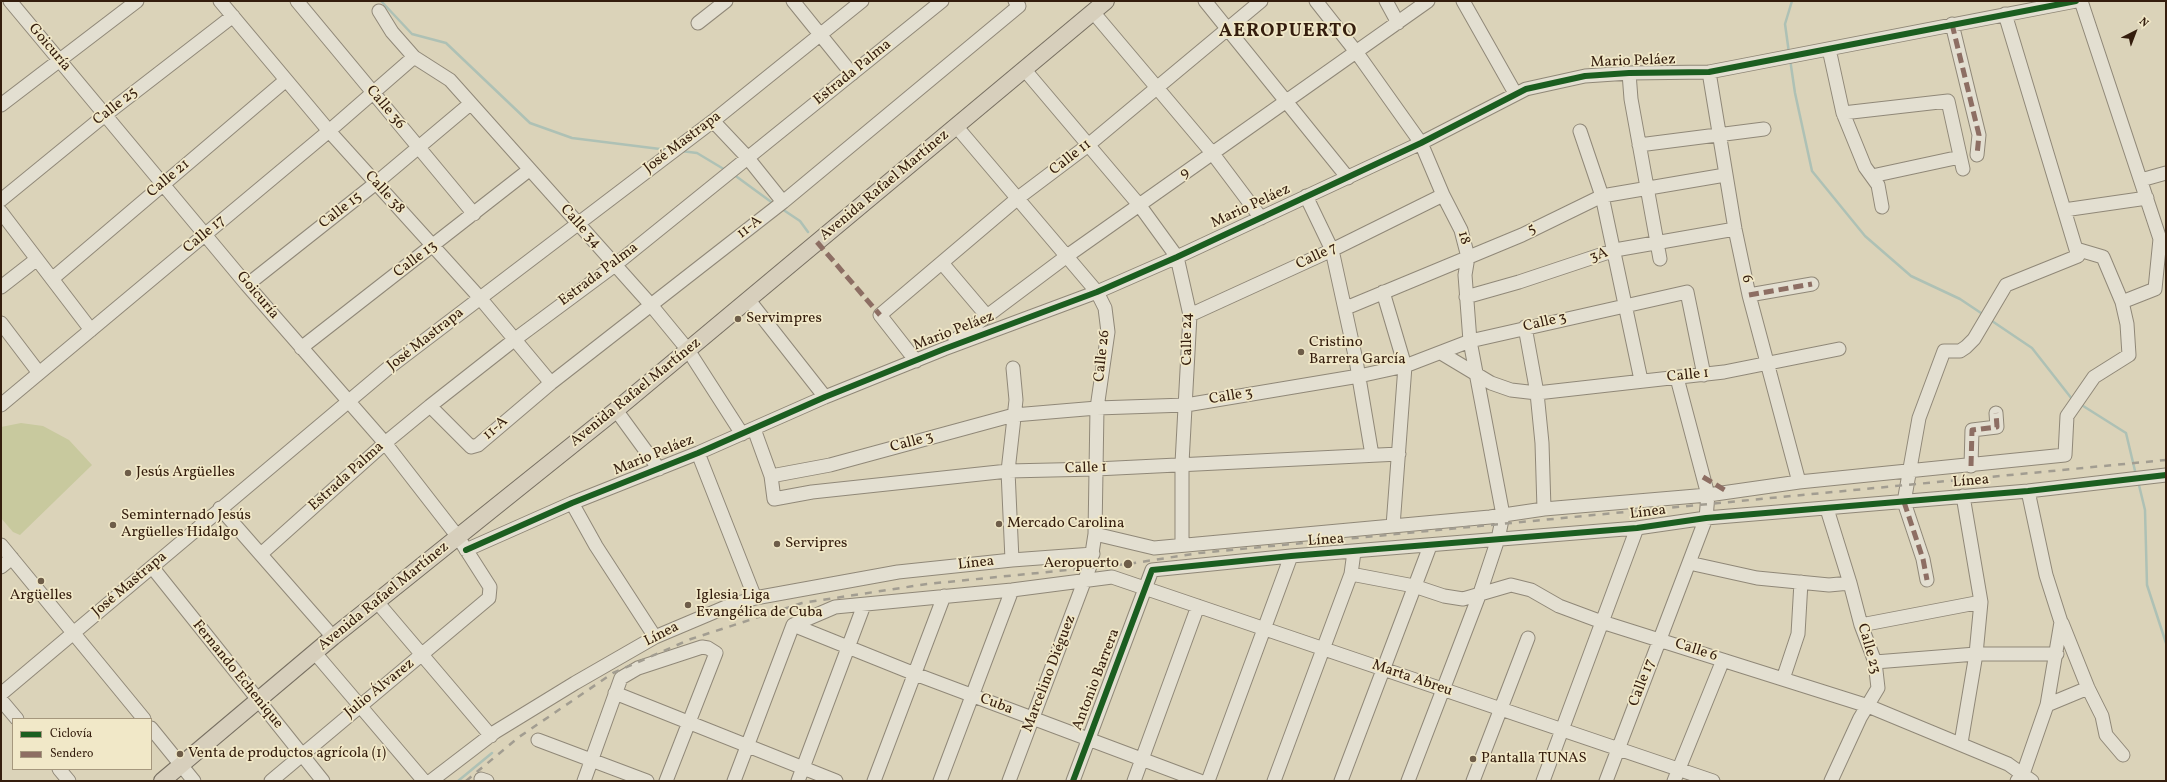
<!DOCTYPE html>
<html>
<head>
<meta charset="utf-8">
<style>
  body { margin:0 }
  #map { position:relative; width:2167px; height:782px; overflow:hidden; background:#dbd3b9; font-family:Vollkorn,serif }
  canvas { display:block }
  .frame { position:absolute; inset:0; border:2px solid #341d0d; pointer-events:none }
  .legend { position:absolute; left:12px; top:718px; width:140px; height:52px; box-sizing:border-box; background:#f1e8c8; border:1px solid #a5977d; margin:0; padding:5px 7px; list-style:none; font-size:12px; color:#341d0d }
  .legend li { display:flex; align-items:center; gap:8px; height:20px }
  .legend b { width:20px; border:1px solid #a5977d }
  .north { position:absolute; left:2115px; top:12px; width:40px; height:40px; -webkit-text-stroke:3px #f1e8c8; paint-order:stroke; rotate:42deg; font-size:11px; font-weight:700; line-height:16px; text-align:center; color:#341d0d }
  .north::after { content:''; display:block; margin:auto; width:14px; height:18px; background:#341d0d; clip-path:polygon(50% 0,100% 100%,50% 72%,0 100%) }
</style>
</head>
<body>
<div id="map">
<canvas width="2167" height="782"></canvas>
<div class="frame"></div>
<ul class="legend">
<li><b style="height:5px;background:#1b5e20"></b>Ciclovía</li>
<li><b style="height:5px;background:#8d6e63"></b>Sendero</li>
</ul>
<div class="north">N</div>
</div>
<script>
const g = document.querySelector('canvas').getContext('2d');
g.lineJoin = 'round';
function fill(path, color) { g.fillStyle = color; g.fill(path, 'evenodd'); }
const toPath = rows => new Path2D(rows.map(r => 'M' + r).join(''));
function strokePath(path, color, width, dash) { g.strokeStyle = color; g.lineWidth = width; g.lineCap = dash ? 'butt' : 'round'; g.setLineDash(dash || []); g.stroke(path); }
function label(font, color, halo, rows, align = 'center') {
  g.font = font + ' Vollkorn,serif'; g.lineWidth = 3.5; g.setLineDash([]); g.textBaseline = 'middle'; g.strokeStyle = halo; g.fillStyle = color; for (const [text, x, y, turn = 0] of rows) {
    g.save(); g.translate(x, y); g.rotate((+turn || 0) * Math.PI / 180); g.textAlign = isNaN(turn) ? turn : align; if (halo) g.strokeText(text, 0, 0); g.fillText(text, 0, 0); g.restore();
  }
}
const green = toPath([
  [21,423,43,426,69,440,92,465,20,535,13,532,1,518,1,427]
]);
const stream = toPath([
  [381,1,412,34,446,43,530,123,572,138,668,150],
  [1789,53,1785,24,1792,1],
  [1790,59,1795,93,1812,171,1865,236,1911,276,1960,299,1984,315],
  [681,151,697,153,727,171],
  [733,174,774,204],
  [782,209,800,221,808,232],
  [1989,319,2032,348,2072,399],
  [2080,404,2126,433,2136,475],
  [2138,481,2145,510,2147,585,2166,643],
  [458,781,492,753]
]);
const minor = toPath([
  [10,1,247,285,385,443,458,537,490,587,489,598,271,781],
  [220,1,329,131,480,298,551,383],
  [297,1,474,214],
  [793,1,852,74],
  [1205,1,1348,178],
  [1316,1,1357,53,1421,143,1443,195,1461,230,1468,257,1465,275,1470,341,1503,515,1498,539,1480,593,1408,781],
  [1386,1,1398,23],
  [1463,1,1515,93],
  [2081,1,2160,239,2155,289,2122,302],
  [1093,12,1213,154,1261,218],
  [698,23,726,1],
  [1952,24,1979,135,1977,155],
  [1829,49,1843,113,1865,167,1878,185,1882,207],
  [414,57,450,80,651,305,688,350,742,434],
  [1024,69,1140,206,1177,257,1190,315,1182,463,1182,544],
  [1709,72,1735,229,1749,295,1799,482],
  [1629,73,1631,99,1660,259],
  [1,105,137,1],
  [1843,113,1948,101,1963,169],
  [713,121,747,157,783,202],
  [956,126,1097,292,1105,308,1108,332,1097,408,1095,534,1090,566,1009,781],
  [1580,131,1602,196,1641,380],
  [1639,145,1764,129],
  [1872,176,1960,157],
  [2141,180,2166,173],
  [1306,196,1332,250,1356,360,1372,455],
  [1,200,105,115,233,16],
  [2064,210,2147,198],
  [1,212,91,330],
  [942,263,987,316],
  [52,279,286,80],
  [247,285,376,183,470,104],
  [1,287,37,259],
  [1383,292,1405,366,1393,526],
  [1749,295,1812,284],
  [1466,297,1519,282,1615,250,1735,229],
  [748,299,825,397],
  [1346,308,1522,235,1602,196,1725,175],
  [1190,315,1332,250,1443,195],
  [1,323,39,373],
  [1525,327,1537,393,1542,443,1544,509],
  [955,340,1067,256,1428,1],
  [301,348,529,170],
  [1441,353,1491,383,1511,390,1537,393,1724,372,1839,349],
  [916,361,880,315,1018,198,1087,146,1261,1],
  [1,405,329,131,414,57,392,32,379,11],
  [430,406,471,447,478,445,551,383,783,202,1019,6,1015,1],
  [616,410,659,469],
  [754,429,771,476,774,499,812,492,1008,471,1096,469,1399,454],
  [698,453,755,598],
  [1971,466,1972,430,1997,427,1996,413],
  [771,476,830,465,1014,415,1097,408,1186,405,1359,376,1405,366,1470,341,1687,292,1704,375],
  [572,503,596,546,655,637],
  [220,508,333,637],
  [1827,509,1850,583,1861,625,1875,662,1878,688,1860,718,1831,781],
  [1095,534,1154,548,1490,517,1544,509,1708,495,1799,482,2065,455,2067,416,2094,377,2129,355,2127,324,2122,302,2103,257,2076,249],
  [1,545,144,719],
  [466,550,572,503,698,453,825,397,944,349,1097,292,1177,257,1421,143,1526,89,1585,76,1629,73,1709,72,2076,1],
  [261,554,385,443,430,406,514,340,615,265,942,1],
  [1012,560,1008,471,1016,400,1013,368],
  [1689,563,1757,578,1829,585,1850,583],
  [1,567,12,558],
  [152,567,323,781],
  [1351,574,1414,586,1444,596,1463,599,1511,585,1531,590,1559,606,1602,622,1868,706,2008,764,2032,781],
  [1927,580,1923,559,1904,502,1919,418,1944,351,1960,351,1966,347,1974,339,2006,285,2078,256,2005,14],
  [378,603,491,736],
  [2062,623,2088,688,2102,716,2106,735,2123,755],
  [793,625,835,607,1012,590,1112,577,1713,781],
  [793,625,915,674,1200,781],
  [1861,625,1981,602],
  [315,653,424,781],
  [1875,662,1976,654,2057,654],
  [1783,679,1798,634,1801,582],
  [615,693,836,781],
  [1,694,387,369,713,121,862,1],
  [1,700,17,719],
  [2047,705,2088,688],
  [151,728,194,781],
  [538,740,647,781],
  [1961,743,1976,654,1981,602,1963,496],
  [59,769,69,781],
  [481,779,487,781],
  [431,781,495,732,575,683,655,637,726,607,755,598,898,572,1012,560,1093,554],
  [584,781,621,678,638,668,702,647,708,648,716,653,666,781],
  [734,781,793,625],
  [798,781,864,605],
  [874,781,944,596],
  [940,781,1012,590],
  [1073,781,1152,570,1291,556,1637,528,1706,518,2028,491,2166,475],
  [1134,781,1198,606],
  [1208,781,1291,556],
  [1274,781,1351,574,1354,552],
  [1341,781,1430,546],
  [1473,781,1528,638],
  [1543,781,1637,528],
  [1606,781,1706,518,1708,495,1677,378],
  [1674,781,1723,660],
  [2017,781,2023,774,2047,705,2061,622,2046,575,2028,491]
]);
const major = toPath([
  [162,781,333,637,616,410,1106,1]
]);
const rail = toPath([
  [466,781,519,737,613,673,691,639,802,603,927,584,1128,564,1199,553,2166,460]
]);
const quiet = toPath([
  [1952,24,1979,135,1977,155],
  [817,242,880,315],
  [1749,295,1812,284],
  [1971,466,1972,430,1997,427,1996,413],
  [1703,477,1728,492],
  [1904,502,1923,559,1927,580]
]);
const cycleway = toPath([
  [466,550,572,503,698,453,825,397,944,349,1097,292,1177,257,1421,143,1526,89,1585,76,1629,73,1709,72,2076,1],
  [1073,781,1152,570,1291,556,1637,528,1706,518,2028,491,2166,475]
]);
const markers = [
  [738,319,4,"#6e5d49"],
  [1301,352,4,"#6e5d49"],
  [128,473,4,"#6e5d49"],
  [999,524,4,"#6e5d49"],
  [113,525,4,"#6e5d49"],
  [777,544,4,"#6e5d49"],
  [1128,564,5,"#6e5d49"],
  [41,581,4,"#6e5d49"],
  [688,605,4,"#6e5d49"],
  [180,754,4,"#6e5d49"],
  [1473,759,4,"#6e5d49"]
];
const streetNames = [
  ["Goicuría",49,48,50],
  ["Mario Peláez",1633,62,-2],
  ["Estrada Palma",853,73,-39],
  ["Calle 25",116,107,-38],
  ["Calle 36",385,108,50],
  ["José Mastrapa",683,143,-37],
  ["Calle 11",1071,158,-38],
  ["9",1185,174,-35],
  ["Calle 21",169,179,-40],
  ["Avenida Rafael Martínez",885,186,-40],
  ["Calle 38",384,193,48],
  ["Mario Peláez",1251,207,-25],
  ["Calle 15",341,211,-38],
  ["Calle 34",580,227,48],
  ["11-A",750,228,-38],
  ["5",1532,230,-26],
  ["Calle 17",205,235,-40],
  ["18",1463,238,73],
  ["3A",1599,256,-18],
  ["Calle 7",1317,257,-25],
  ["Calle 13",416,260,-37],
  ["Estrada Palma",599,275,-37],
  ["6",1746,279,77],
  ["Goicuría",257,296,50],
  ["Calle 3",1545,323,-13],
  ["Mario Peláez",954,332,-21],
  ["Calle 24",1188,339,-90],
  ["José Mastrapa",426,340,-38],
  ["Calle 26",1103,356,-84],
  ["Calle 1",1688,376,-6],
  ["Avenida Rafael Martínez",636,393,-39],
  ["Calle 3",1231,397,-9],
  ["11-A",496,429,-41],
  ["Calle 3",912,443,-15],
  ["Mario Peláez",654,456,-22],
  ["Calle 1",1086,469,-2],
  ["Estrada Palma",347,477,-42],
  ["Línea",1971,482,-5],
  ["Línea",1648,513,-7],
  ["Línea",1326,541,-4],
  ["Línea",976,564,-6],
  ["José Mastrapa",130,585,-40],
  ["Avenida Rafael Martínez",384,597,-39],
  ["Línea",662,635,-27],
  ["Calle 23",1868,649,74],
  ["Calle 6",1696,651,18],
  ["Marcelino Diéguez",1050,674,-69],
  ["Fernando Echenique",237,675,51],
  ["Marta Abreu",1412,679,19],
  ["Antonio Barrera",1097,680,-69],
  ["Calle 17",1643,683,-69],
  ["Julio Álvarez",380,689,-39],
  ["Cuba",996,705,21]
];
const poiNames = [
  ["Servimpres",746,319],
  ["Cristino",1309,343],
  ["Barrera García",1309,360],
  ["Jesús Argüelles",136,473],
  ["Seminternado Jesús",121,516],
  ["Argüelles Hidalgo",121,533],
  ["Mercado Carolina",1007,524],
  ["Servipres",785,544],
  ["Aeropuerto",1119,564,"right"],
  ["Argüelles",41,596,"center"],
  ["Iglesia Liga",696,596],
  ["Evangélica de Cuba",696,613],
  ["Venta de productos agrícola (1)",188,754],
  ["Pantalla TUNAS",1481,759]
];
const districtNames = [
  ["AEROPUERTO",1288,33]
];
fill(green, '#c8c99e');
strokePath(stream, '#aec1b5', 2.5);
strokePath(minor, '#908878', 15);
strokePath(major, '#787062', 18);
strokePath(minor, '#e3dfd1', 13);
strokePath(major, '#d7cfbc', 16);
strokePath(rail, '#a29d91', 2.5, [7, 7]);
strokePath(quiet, '#8d6e63', 5, [10, 5]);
strokePath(cycleway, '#1b5e20', 6);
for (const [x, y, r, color] of markers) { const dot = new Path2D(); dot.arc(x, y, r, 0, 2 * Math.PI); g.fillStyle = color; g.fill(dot); strokePath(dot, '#f1e8c8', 1.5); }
label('15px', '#341d0d', '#f1e8c8', streetNames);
label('15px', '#341d0d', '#f1e8c8', poiNames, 'left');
g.letterSpacing = '1px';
label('bold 19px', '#341d0d', '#f1e8c8', districtNames);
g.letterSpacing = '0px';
</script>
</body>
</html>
